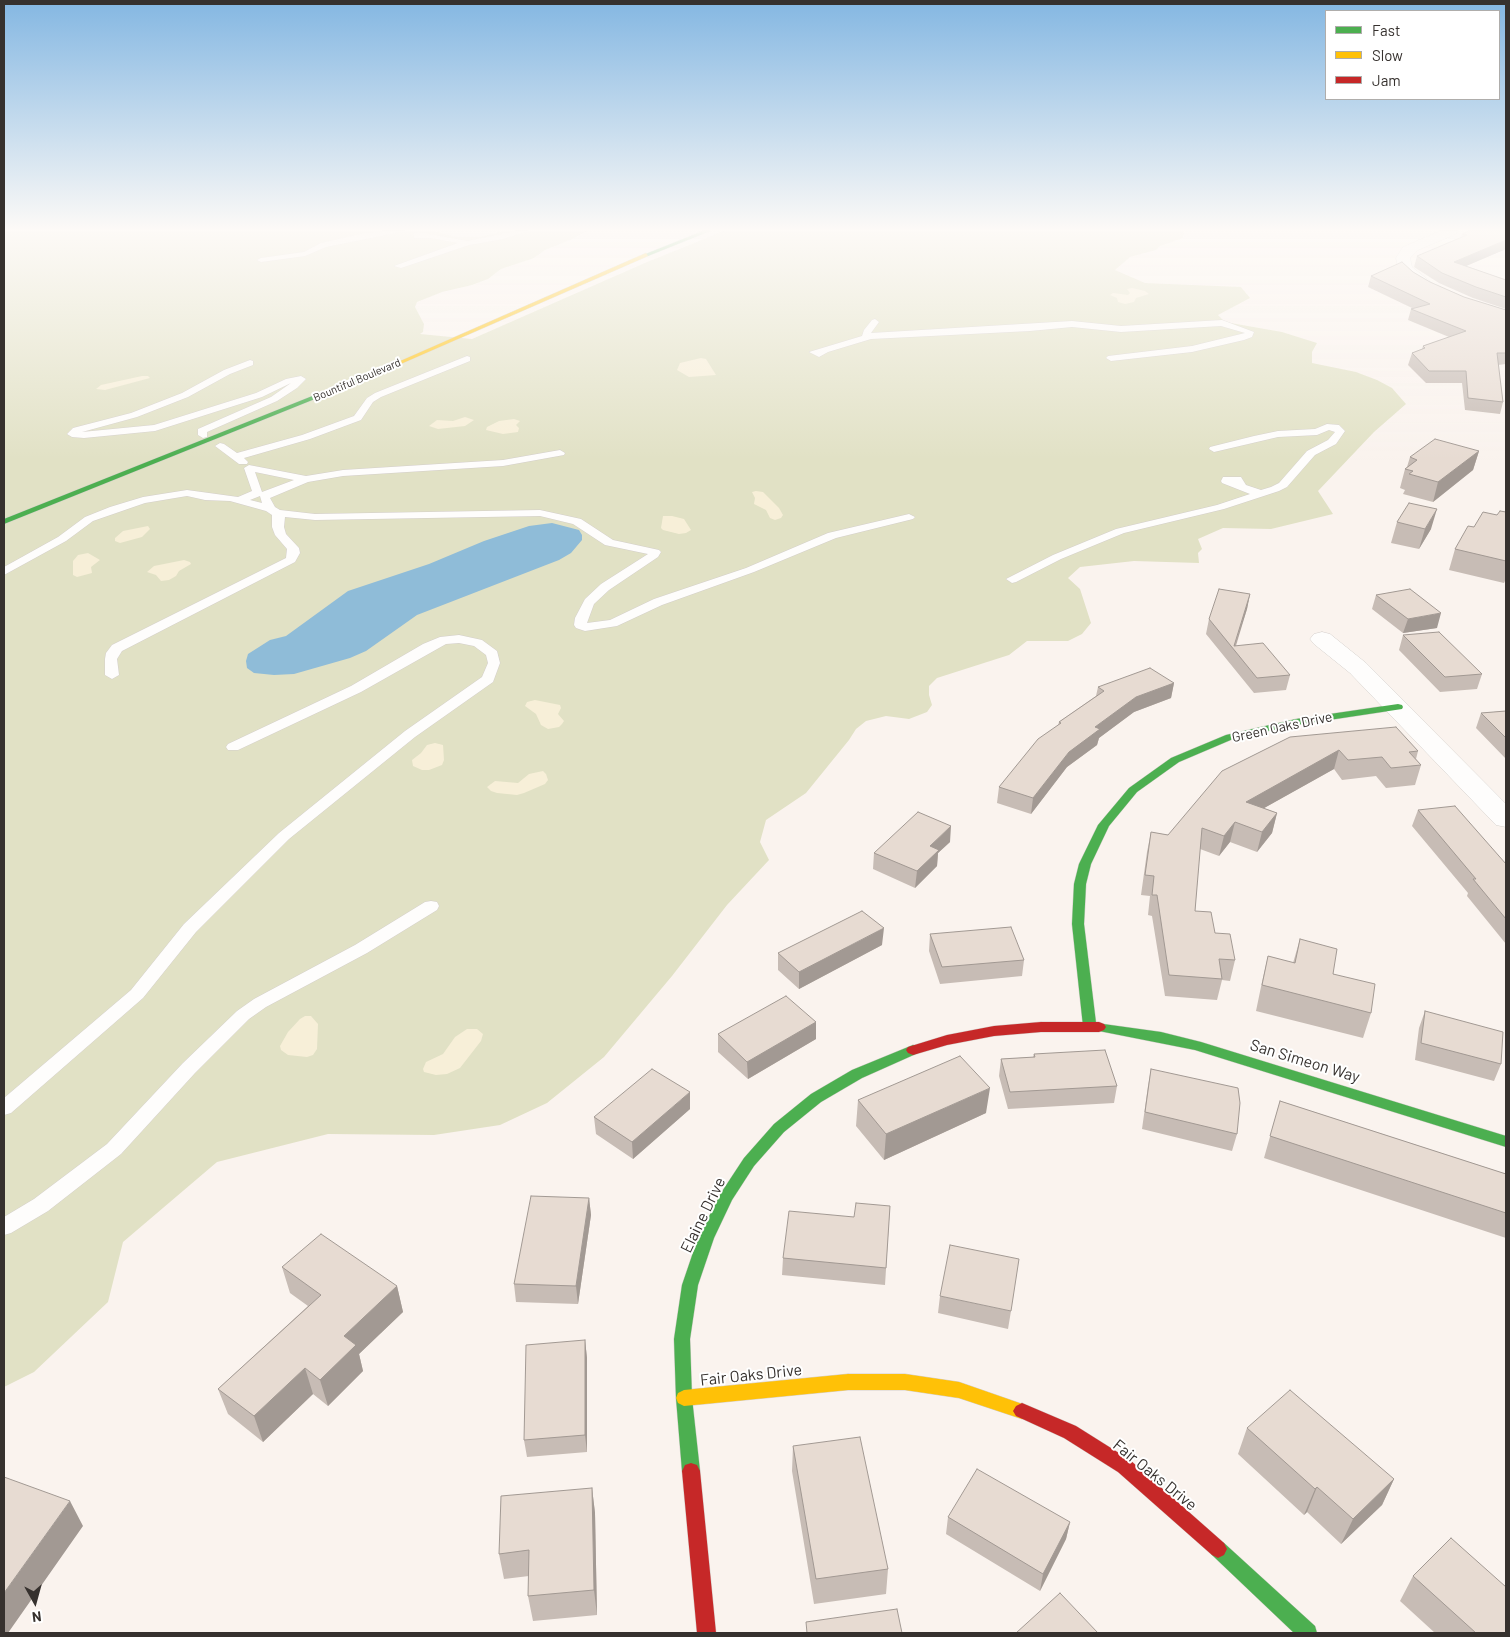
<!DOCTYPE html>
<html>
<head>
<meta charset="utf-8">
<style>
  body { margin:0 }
  #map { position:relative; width:1510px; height:1637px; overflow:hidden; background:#faf3ee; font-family:Barlow,sans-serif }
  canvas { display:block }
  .frame { position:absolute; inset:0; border:5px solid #36312e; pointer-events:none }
  .legend { position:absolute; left:1325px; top:10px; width:175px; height:90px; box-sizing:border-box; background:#fff; border:1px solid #afadab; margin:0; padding:6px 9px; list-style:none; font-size:15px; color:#36312e }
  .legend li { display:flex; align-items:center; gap:10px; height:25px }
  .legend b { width:25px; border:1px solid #afadab }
  .north { position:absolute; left:10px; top:1577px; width:50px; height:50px; -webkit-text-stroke:4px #fff; paint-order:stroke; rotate:173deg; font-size:14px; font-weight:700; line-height:20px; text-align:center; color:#36312e }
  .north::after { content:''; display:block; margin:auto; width:18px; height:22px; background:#36312e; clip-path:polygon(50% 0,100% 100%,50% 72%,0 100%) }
</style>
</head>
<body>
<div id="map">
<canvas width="1510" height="1637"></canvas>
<div class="frame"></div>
<ul class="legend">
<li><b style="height:6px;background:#4caf50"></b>Fast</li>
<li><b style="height:6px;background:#ffc107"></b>Slow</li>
<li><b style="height:6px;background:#c62828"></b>Jam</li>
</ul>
<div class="north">N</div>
</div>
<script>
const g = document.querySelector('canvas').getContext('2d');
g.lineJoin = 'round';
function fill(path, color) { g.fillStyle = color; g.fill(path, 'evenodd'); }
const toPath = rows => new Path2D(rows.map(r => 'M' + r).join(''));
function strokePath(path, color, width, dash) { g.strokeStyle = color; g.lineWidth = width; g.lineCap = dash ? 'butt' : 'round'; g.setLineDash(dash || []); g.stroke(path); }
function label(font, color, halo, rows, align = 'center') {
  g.font = font + ' Barlow,sans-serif'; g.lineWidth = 4; g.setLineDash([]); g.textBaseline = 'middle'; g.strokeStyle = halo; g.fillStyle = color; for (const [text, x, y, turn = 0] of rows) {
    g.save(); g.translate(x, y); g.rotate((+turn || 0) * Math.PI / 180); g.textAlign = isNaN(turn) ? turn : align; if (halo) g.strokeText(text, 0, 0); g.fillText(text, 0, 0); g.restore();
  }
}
const green = toPath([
  [4,231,433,231,456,237,479,237,505,231,587,231,570,240,545,250,534,258,501,269,488,279,472,285,442,292,417,302,415,307,424,324,423,332,420,334,472,339,647,262,724,231,1184,231,1183,238,1160,246,1156,250,1130,257,1115,270,1145,283,1241,287,1250,298,1218,315,1225,322,1282,332,1317,343,1312,352,1312,363,1356,372,1377,380,1392,388,1406,404,1374,432,1318,491,1333,514,1271,529,1223,528,1198,539,1202,549,1198,553,1199,563,1134,561,1080,567,1068,578,1080,589,1091,623,1082,634,1068,641,1027,641,1009,655,937,678,929,686,929,695,932,705,927,712,909,719,886,716,866,721,856,729,849,740,806,793,766,820,760,842,769,860,727,905,672,976,604,1057,547,1103,500,1125,434,1135,328,1134,217,1162,123,1242,108,1302,34,1372,4,1387]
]);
const sand = toPath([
  [1132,288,1145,291,1149,294,1136,298,1134,302,1125,304,1118,302,1117,298,1110,295,1113,293,1128,295,1130,293,1127,289],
  [701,358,706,359,716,375,689,377,677,370,680,363],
  [142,376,148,376,150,378,105,390,96,389,101,385],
  [465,417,474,420,465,426,438,429,429,426,437,420,453,421],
  [514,419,520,421,516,425,519,428,518,432,503,434,486,430,487,427,499,421],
  [756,491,763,492,779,508,783,515,781,518,775,520,770,518,766,510,754,504,755,498,752,492],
  [663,516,672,516,684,519,691,530,686,533,679,534,663,530,661,528],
  [148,526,150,529,142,537,120,543,115,541,115,538,123,531],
  [88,553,100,560,91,567,92,573,77,577,73,575,73,561,78,555],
  [184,560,190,562,191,564,179,571,176,576,169,580,161,581,156,575,147,572,154,566],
  [535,700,560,705,561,708,558,714,564,721,562,724,559,727,548,729,541,725,536,714,525,706,527,702],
  [435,743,443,745,444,760,442,765,429,770,422,770,413,766,412,760,421,753,427,745],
  [543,771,546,774,548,780,545,784,524,793,517,795,497,793,491,791,487,787,495,781,518,783,529,774],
  [305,1016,311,1016,318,1024,317,1049,313,1055,307,1057,288,1055,281,1050,280,1046,288,1032,300,1019],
  [467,1029,477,1029,483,1034,481,1041,460,1068,447,1074,436,1075,424,1072,423,1069,426,1062,443,1054,455,1037]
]);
const water = toPath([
  [552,523,579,530,582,535,582,540,571,553,559,560,417,615,366,651,350,658,294,674,274,675,254,673,247,668,246,661,248,654,270,640,286,636,348,591,429,564,484,541,529,526]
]);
const lane = toPath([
  [385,231,405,231,326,247,305,256,261,262,257,260,261,258,304,252,321,243,361,234,385,231],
  [517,231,528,231,503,239,469,245,401,268,394,266,458,243,431,238,414,238,414,234,418,232,467,241,517,231],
  [875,319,879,322,871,333,1072,321,1121,326,1222,320,1254,332,1252,337,1244,340,1192,352,1111,361,1106,358,1108,356,1192,346,1245,333,1221,326,1121,332,1072,327,1030,331,871,339,828,352,819,357,809,352,862,336,864,330,872,320,875,319],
  [467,356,470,357,470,361,381,397,373,402,361,420,310,439,244,458,248,462,247,464,239,464,215,446,220,443,224,444,237,453,302,435,354,416,367,398,375,393,467,356],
  [250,360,253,361,253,365,230,374,188,397,137,417,82,432,154,425,256,393,286,379,301,376,306,379,297,388,277,401,207,432,207,437,203,438,198,435,198,429,271,397,291,383,262,397,155,431,84,438,72,437,67,434,73,428,131,413,182,393,224,370,250,360],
  [1327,424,1339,425,1345,431,1336,444,1315,455,1287,487,1279,491,1224,509,1124,533,1061,559,1016,582,1012,583,1006,579,1053,555,1116,529,1217,505,1250,494,1222,483,1221,481,1223,477,1241,477,1246,485,1261,490,1271,487,1279,483,1307,451,1328,440,1335,432,1329,430,1317,435,1278,437,1214,452,1209,449,1210,447,1254,436,1278,431,1315,429,1327,424],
  [560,450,565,453,564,455,503,466,343,476,308,482,270,498,275,507,280,510,315,514,540,510,581,519,613,540,659,550,661,552,658,557,609,590,594,604,587,623,610,620,654,599,746,568,828,533,909,514,915,517,913,519,836,538,754,572,662,605,617,626,585,631,576,628,574,625,575,618,585,599,601,584,648,554,605,545,573,524,540,516,315,520,285,517,284,527,286,534,299,548,300,553,295,562,122,651,117,659,119,675,112,679,105,675,105,659,106,653,112,645,286,558,287,549,275,535,272,527,272,515,266,511,230,501,205,500,187,496,145,503,93,521,66,541,4,575,4,567,58,537,85,517,110,507,143,497,187,490,238,497,252,491,244,468,249,465,306,476,343,470,503,460,560,450],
  [255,472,294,480,262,492,255,472],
  [260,496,262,503,250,500,260,496],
  [459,635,482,640,497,651,500,663,493,682,415,737,289,839,196,932,143,998,11,1113,4,1115,4,1098,131,990,184,924,279,833,405,731,482,677,488,663,486,655,474,646,459,643,446,644,361,692,238,750,228,750,226,747,228,744,351,686,423,644,440,637,459,635],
  [431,901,437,902,439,906,437,910,367,953,266,1007,249,1019,195,1073,121,1154,48,1211,11,1233,4,1235,4,1217,34,1199,107,1144,183,1063,237,1011,254,999,355,945,425,902,431,901]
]);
const street = toPath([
  [1440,231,1458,231,1456,234,1418,250,1410,258,1412,267,1437,287,1435,290,1430,291,1425,290,1405,276,1398,268,1396,258,1403,247,1440,231],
  [1322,632,1330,634,1366,663,1506,804,1506,827,1496,825,1350,673,1314,644,1310,639,1314,634,1322,632]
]);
const fast = toPath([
  [703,231,710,231,648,256,643,255,703,231],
  [385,367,388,369,387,370,4,524,4,519,385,367],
  [1398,704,1402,705,1403,707,1402,709,1296,725,1233,739,1179,762,1137,792,1109,826,1091,864,1086,884,1084,924,1096,1023,1161,1032,1201,1042,1506,1136,1506,1147,1195,1050,1094,1030,1090,1031,1085,1029,1083,1026,1072,924,1074,884,1079,864,1098,825,1129,788,1171,758,1226,735,1296,719,1398,704],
  [913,1045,918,1047,920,1050,918,1053,862,1078,821,1102,784,1132,754,1166,732,1200,714,1238,698,1285,690,1339,692,1398,700,1471,697,1477,691,1479,685,1477,682,1471,676,1398,674,1339,682,1285,698,1238,721,1193,744,1158,774,1124,811,1094,852,1070,913,1045],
  [1218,1540,1224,1543,1315,1626,1317,1633,1294,1633,1212,1555,1209,1549,1212,1543,1218,1540]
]);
const slow = toPath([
  [646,253,648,256,387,370,382,369,646,253],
  [848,1374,905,1374,959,1382,1028,1406,1031,1411,1028,1416,1022,1419,959,1398,905,1390,848,1390,684,1406,678,1403,676,1398,678,1393,684,1390,848,1374]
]);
const jam = toPath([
  [1041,1022,1099,1022,1104,1024,1106,1027,1104,1030,1099,1032,1041,1032,994,1036,947,1045,913,1055,908,1053,906,1050,908,1047,947,1035,994,1026,1041,1022],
  [1022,1403,1076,1426,1130,1460,1224,1543,1227,1549,1224,1555,1218,1558,1212,1555,1118,1472,1064,1438,1016,1416,1013,1411,1016,1406,1022,1403],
  [691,1463,697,1465,700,1471,716,1633,697,1633,682,1471,685,1465,691,1463]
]);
const wall = toPath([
  [1462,234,1506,249,1466,266,1506,280,1506,309,1473,298,1439,283,1414,267,1417,256,1461,237],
  [1413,272,1430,282,1464,297,1506,310,1506,364,1498,365,1503,402,1500,414,1465,410,1462,383,1426,383,1408,365,1412,353,1422,349,1423,346,1449,337,1408,320,1411,309,1412,308,1368,287,1371,276],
  [1479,451,1473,470,1433,502,1403,494,1405,490,1400,488,1405,469,1407,467,1410,457],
  [1506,512,1506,579,1504,583,1449,570,1455,549,1474,527,1497,515],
  [1397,522,1431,529,1419,549,1391,543],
  [1250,594,1247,609,1236,646,1290,675,1286,690,1254,693,1206,634,1209,619],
  [1376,595,1437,628,1403,633,1372,609],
  [1403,635,1482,674,1477,689,1440,692,1399,650],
  [1174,683,1171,698,1134,712,1099,738,1097,745,1067,767,1031,814,997,803,999,787,1058,725,1059,722,1096,696,1098,687],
  [1506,711,1506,759,1476,728,1481,713],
  [1290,737,1418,751,1416,759,1421,765,1415,785,1386,788,1376,776,1342,780,1334,769,1264,808,1277,813,1272,833,1257,852,1230,842,1219,856,1200,849,1195,911,1215,933,1235,960,1230,981,1222,980,1217,1000,1165,996,1152,916,1148,915,1150,896,1141,895,1147,852,1151,832,1168,835],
  [1418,810,1506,864,1506,944,1467,896,1468,893,1412,826],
  [950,842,938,853,937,866,915,888,873,869,874,853],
  [930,934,1024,960,1022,976,940,984,929,951],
  [1300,939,1371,1013,1363,1038,1256,1011,1262,982,1268,956,1293,963],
  [882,945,799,989,778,970,778,953],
  [1425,1011,1501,1064,1494,1081,1415,1060,1419,1028],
  [816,1022,816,1039,748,1079,718,1052,718,1034],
  [1034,1054,1117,1086,1114,1103,1008,1109,999,1076,1001,1059,1033,1057],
  [1151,1069,1237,1134,1232,1151,1142,1129,1148,1086],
  [858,1100,986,1113,884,1160,856,1126],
  [1280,1101,1506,1174,1506,1238,1264,1158],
  [690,1109,633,1159,596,1134,594,1117],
  [589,1198,591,1215,578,1304,516,1302,514,1284],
  [890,1206,885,1285,782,1275,783,1258,854,1217],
  [282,1267,397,1286,403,1312,359,1354,363,1371,328,1406,313,1394,263,1442,228,1414,218,1389,308,1306,290,1293],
  [940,1296,1011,1311,1008,1329,938,1313],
  [585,1340,587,1358,587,1452,527,1457,524,1440],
  [1247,1428,1394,1479,1382,1505,1341,1544,1307,1512,1304,1515,1238,1454],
  [793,1446,888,1569,886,1594,814,1604,792,1471],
  [592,1488,595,1513,597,1615,533,1621,528,1596,529,1576,504,1579,499,1554],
  [948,1517,1070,1522,1066,1539,1040,1591,946,1534],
  [1413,1576,1506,1633,1435,1633,1400,1601]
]);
const shadedWall = toPath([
  [1506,240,1506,249,1452,272,1454,262],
  [1479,451,1473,470,1433,502,1438,482],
  [1437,509,1431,529,1419,549,1425,529],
  [1250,594,1247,609,1234,650,1234,649],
  [1441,613,1437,628,1403,633,1408,619],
  [1174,683,1171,698,1134,712,1099,738,1097,745,1067,767,1031,814,1033,798,1069,752,1095,727,1136,697],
  [1339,750,1334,769,1241,821,1246,802],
  [1277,813,1272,833,1257,852,1262,832],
  [1235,822,1230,842,1219,856,1224,836],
  [951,826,950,842,938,853,937,866,915,888,917,871,930,846],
  [884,928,882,945,799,989,799,972],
  [816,1022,816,1039,748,1079,747,1062],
  [990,1088,986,1113,884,1160,886,1134],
  [690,1092,690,1109,633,1159,632,1142],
  [589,1198,591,1215,578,1304,576,1286],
  [397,1286,403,1312,359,1354,363,1371,328,1406,320,1380,344,1336],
  [585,1340,587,1358,587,1452,585,1435],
  [305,1368,313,1394,263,1442,254,1416],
  [1394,1479,1382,1505,1341,1544,1353,1519],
  [1317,1487,1307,1512,1304,1515,1315,1489],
  [592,1488,595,1513,597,1615,594,1590],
  [70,1501,83,1526,8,1633,4,1633,4,1593],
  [1070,1522,1066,1539,1040,1591,1043,1574]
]);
const building = toPath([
  [1469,231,1506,231,1506,240,1454,262,1506,280,1506,297,1476,287,1442,273,1417,256,1467,235,1462,234,1469,231],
  [1402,262,1413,272,1430,282,1464,297,1506,310,1506,353,1497,353,1503,402,1468,398,1466,371,1429,371,1412,353,1425,348,1423,346,1466,331,1411,309,1430,304,1371,276,1402,262],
  [1435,439,1479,451,1438,482,1409,474,1413,471,1405,469,1417,460,1410,457,1435,439],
  [1409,503,1437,509,1425,529,1397,522,1409,503],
  [1500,511,1506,512,1506,561,1455,549,1468,526,1474,527,1483,512,1497,515,1500,511],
  [1219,589,1250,594,1234,646,1263,643,1290,675,1257,678,1209,619,1219,589],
  [1410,589,1441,613,1408,619,1376,595,1410,589],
  [1439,632,1482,674,1445,677,1403,635,1439,632],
  [1150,668,1174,683,1136,697,1095,727,1100,729,1069,752,1033,798,999,787,1038,739,1061,723,1059,722,1104,691,1098,687,1150,668],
  [1506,711,1506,738,1481,713,1506,711],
  [1396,727,1418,751,1409,752,1421,765,1391,768,1382,757,1348,760,1339,750,1246,802,1277,813,1262,832,1235,822,1224,836,1202,828,1195,911,1211,912,1215,933,1230,934,1235,960,1219,959,1222,979,1169,975,1157,895,1152,895,1154,876,1145,875,1151,832,1168,835,1222,771,1290,737,1396,727],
  [1455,806,1506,864,1506,919,1473,879,1476,879,1418,810,1455,806],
  [918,812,951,826,930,846,939,850,917,871,874,853,918,812],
  [862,911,884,928,799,972,778,953,862,911],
  [1011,927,1024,960,942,967,930,934,1011,927],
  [1300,939,1337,949,1333,974,1375,984,1371,1013,1262,985,1268,956,1295,963,1300,939],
  [786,996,816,1022,747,1062,718,1034,786,996],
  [1425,1011,1503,1032,1501,1064,1421,1043,1425,1011],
  [1105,1050,1117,1086,1010,1092,1001,1059,1035,1057,1034,1054,1105,1050],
  [960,1056,990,1088,886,1134,858,1100,960,1056],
  [652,1069,690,1092,632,1142,594,1117,652,1069],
  [1151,1069,1238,1088,1240,1103,1237,1134,1145,1112,1151,1069],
  [1280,1101,1506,1174,1506,1213,1270,1136,1280,1101],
  [531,1196,589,1198,576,1286,514,1284,531,1196],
  [856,1203,890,1206,886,1268,783,1258,789,1211,854,1217,856,1203],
  [321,1234,397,1286,344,1336,356,1345,320,1380,305,1368,254,1416,218,1389,321,1295,282,1267,321,1234],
  [950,1245,1019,1259,1011,1311,940,1296,950,1245],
  [585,1340,585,1435,524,1440,526,1345,585,1340],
  [1290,1390,1394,1479,1353,1519,1317,1487,1315,1489,1247,1428,1290,1390],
  [860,1437,888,1569,816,1579,793,1446,860,1437],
  [977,1469,1070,1522,1043,1574,948,1517,977,1469],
  [4,1477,70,1501,4,1593,4,1477],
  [592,1488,594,1590,528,1596,529,1550,499,1554,501,1496,592,1488],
  [1451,1538,1506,1587,1506,1633,1476,1633,1413,1576,1451,1538],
  [1060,1593,1098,1633,1016,1633,1060,1593],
  [897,1609,902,1633,807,1633,806,1622,897,1609]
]);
const farStreetnames = [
  ["Bountiful Boulevard",357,380,-23]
];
const streetNames = [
  ["Green Oaks Drive",1282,727,-12]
];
const nearStreetnames = [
  ["San Simeon Way",1305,1061,17],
  ["Elaine Drive",703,1215,-64],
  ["Fair Oaks Drive",751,1375,-6],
  ["Fair Oaks Drive",1155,1475,39]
];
fill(green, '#e1e1c5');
fill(sand, '#f7efd8');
fill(water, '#8fbcd8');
strokePath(lane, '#d4cfcb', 1);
strokePath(street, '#d4cfcb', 1);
strokePath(fast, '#d4cfcb', 1);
strokePath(slow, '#d4cfcb', 1);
strokePath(jam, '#d4cfcb', 1);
fill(lane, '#fefdfc');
fill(street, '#fefdfc');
fill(fast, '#4caf50');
fill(slow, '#ffc107');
fill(jam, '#c62828');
fill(wall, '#c7bcb5');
fill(shadedWall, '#a29993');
fill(building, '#e7dbd2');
strokePath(building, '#a29993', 1);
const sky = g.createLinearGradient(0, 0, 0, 460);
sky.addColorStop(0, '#84b7e2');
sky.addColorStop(0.5, '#fdfaf7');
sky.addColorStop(1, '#fdfaf700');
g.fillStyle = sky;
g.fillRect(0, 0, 1510, 460);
label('11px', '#36312e', '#fff', farStreetnames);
label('14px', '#36312e', '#fff', streetNames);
label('16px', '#36312e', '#fff', nearStreetnames);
</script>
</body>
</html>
